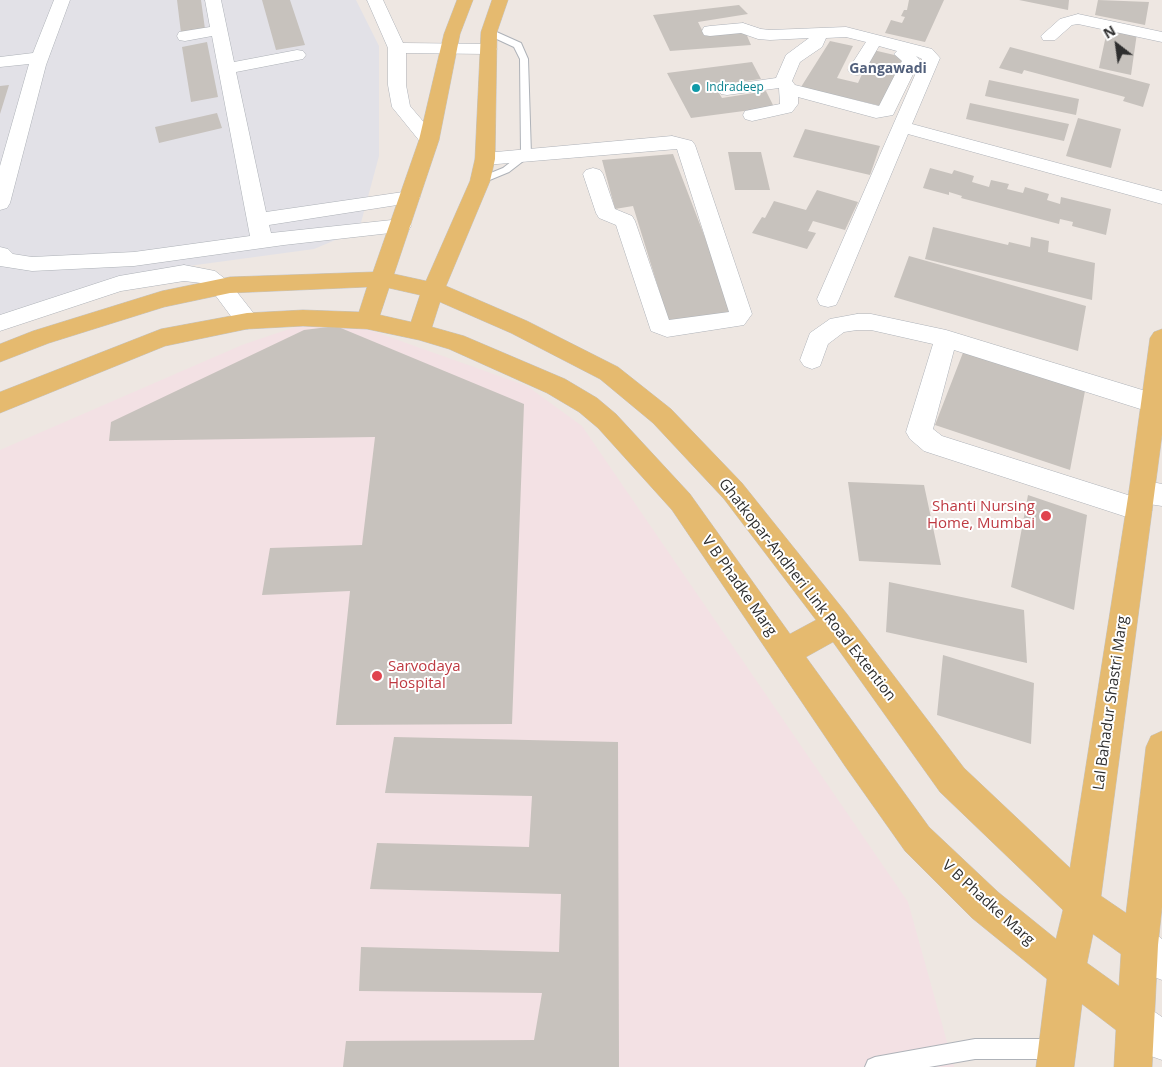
<!DOCTYPE html>
<html>
<head>
<meta charset="utf-8">
<style>
  body { margin:0 }
  #map { position:relative; width:1162px; height:1067px; overflow:hidden; background:#eee7e2; font-family:"Open Sans",sans-serif }
  canvas { display:block }
  .north { position:absolute; left:1092px; top:20px; width:50px; height:50px; -webkit-text-stroke:4px #fff; paint-order:stroke; rotate:330deg; font-size:14px; font-weight:700; line-height:20px; text-align:center; color:#2e2e2e }
  .north::after { content:''; display:block; margin:auto; width:18px; height:22px; background:#2e2e2e; clip-path:polygon(50% 0,100% 100%,50% 72%,0 100%) }
</style>
</head>
<body>
<div id="map">
<canvas width="1162" height="1067"></canvas>
<div class="north">N</div>
</div>
<script>
const g = document.querySelector('canvas').getContext('2d');
g.lineJoin = 'round';
function fill(path, color) { g.fillStyle = color; g.fill(path, 'evenodd'); }
const toPath = rows => new Path2D(rows.map(r => 'M' + r).join(''));
function strokePath(path, color, width, dash) { g.strokeStyle = color; g.lineWidth = width; g.lineCap = dash ? 'butt' : 'round'; g.setLineDash(dash || []); g.stroke(path); }
function label(font, color, halo, rows, align = 'center') {
  g.font = font + ' "Open Sans",sans-serif'; g.lineWidth = 4; g.setLineDash([]); g.textBaseline = 'middle'; g.strokeStyle = halo; g.fillStyle = color; for (const [text, x, y, turn = 0] of rows) {
    g.save(); g.translate(x, y); g.rotate((+turn || 0) * Math.PI / 180); g.textAlign = isNaN(turn) ? turn : align; if (halo) g.strokeText(text, 0, 0); g.fillText(text, 0, 0); g.restore();
  }
}
const industrial = toPath([
  [0,0,356,0,379,46,379,156,359,230,314,249,137,273,0,315]
]);
const medical = toPath([
  [298,326,367,329,527,386,582,426,908,902,954,1067,0,1067,0,450,242,345]
]);
const building = toPath([
  [177,0,201,0,205,29,181,33],
  [262,0,290,0,305,45,276,50],
  [909,0,944,0,925,42,885,33,891,20,902,23,905,17,901,16,904,10,907,10],
  [1019,0,1069,0,1068,10],
  [1098,0,1149,2,1145,25,1095,15],
  [739,5,748,14,698,22,705,36,745,31,751,45,670,51,653,15],
  [1108,26,1137,33,1131,75,1099,68],
  [830,41,853,46,837,78,858,83,873,50,903,57,881,106,801,87],
  [207,42,218,97,191,102,182,47],
  [1010,47,1150,84,1143,107,1123,101,1125,97,1024,70,1022,74,999,68],
  [752,62,761,79,714,85,722,98,766,91,774,107,691,118,667,73],
  [989,80,1079,99,1076,115,985,96],
  [9,85,0,114,0,86],
  [970,103,1069,124,1064,141,966,119],
  [217,113,222,128,159,143,155,127],
  [1078,118,1121,129,1111,168,1066,156],
  [805,129,880,146,870,175,793,157],
  [728,152,761,152,770,190,735,190],
  [673,154,735,316,669,323,633,206,615,209,602,160],
  [930,168,952,174,954,170,974,176,972,182,989,187,991,180,1009,184,1007,189,1023,193,1025,187,1049,194,1047,200,1060,204,1061,197,1111,209,1106,235,1072,226,1073,222,1060,219,1059,224,961,198,962,196,949,192,949,195,923,188],
  [817,190,858,202,845,230,813,221,808,231,816,233,807,249,752,233,762,217,765,218,774,201,806,210],
  [933,227,1008,245,1009,242,1030,247,1031,237,1049,241,1048,252,1095,263,1092,300,925,259],
  [909,256,1086,306,1078,351,894,297],
  [336,326,524,404,512,724,336,725,350,591,262,595,270,548,362,545,375,437,109,441,111,422,304,330],
  [964,350,1085,391,1070,470,935,425],
  [848,482,924,485,941,565,859,561],
  [1028,495,1087,515,1074,610,1011,587],
  [889,582,1024,610,1027,663,886,632],
  [943,655,1034,683,1031,744,937,715],
  [394,737,618,742,619,1067,343,1067,346,1041,534,1040,542,993,359,991,361,947,559,952,561,894,370,889,377,843,529,847,532,796,385,793]
]);
const lane = toPath([
  [486,30,492,30,521,43,528,59,531,155,509,172,480,184,476,183,476,179,503,168,521,154,520,59,514,47,486,34,486,30],
  [975,1039,1055,1039,1062,1042,1065,1049,1062,1056,1055,1059,975,1059,929,1067,865,1067,868,1060,875,1057,975,1039]
]);
const street = toPath([
  [54,0,70,0,46,65,10,203,7,208,0,210,0,166,29,64,0,67,0,57,33,53,54,0],
  [205,0,221,0,234,62,297,50,303,51,306,55,303,59,236,72,266,212,410,191,417,192,420,197,417,202,410,203,269,225,271,233,401,219,408,221,411,226,408,231,284,245,134,266,32,271,0,266,0,247,8,249,13,254,32,257,134,252,250,236,212,36,185,41,179,40,177,36,179,32,210,27,205,0],
  [1078,14,1162,32,1162,42,1078,24,1072,25,1055,40,1043,40,1041,36,1060,19,1078,14],
  [743,23,761,29,770,30,846,27,932,49,940,58,912,124,1162,191,1162,204,908,134,839,299,836,305,828,307,820,305,817,299,922,59,916,56,920,60,893,115,876,118,798,97,798,104,792,112,752,121,745,119,743,115,745,111,780,104,779,88,727,95,721,94,718,90,721,86,776,78,786,55,809,38,770,40,758,39,741,33,710,36,704,35,702,31,704,27,710,26,743,23],
  [846,37,866,42,848,70,851,74,857,75,863,74,879,46,897,51,894,54,902,61,879,106,795,85,792,81,800,62,822,47,826,38,846,37],
  [672,136,692,141,695,145,752,314,744,325,667,337,651,331,616,225,599,218,596,213,583,174,586,170,593,168,600,170,603,174,615,209,632,216,635,221,669,320,729,312,677,149,485,165,478,163,475,159,478,155,485,153,672,136],
  [184,265,215,271,229,282,255,315,258,321,255,327,247,329,239,327,213,292,201,283,184,281,121,291,0,331,0,315,119,276,184,265],
  [857,314,871,314,946,330,1162,396,1162,410,1153,413,954,350,933,429,942,436,1131,496,1129,491,1133,483,1142,480,1162,484,1162,506,1149,504,1152,510,1149,518,1139,521,924,451,910,439,906,432,933,344,871,330,857,330,844,332,828,344,820,366,812,369,804,366,800,360,810,333,830,319,857,314]
]);
const secondary = toPath([
  [367,0,383,0,403,43,488,44,494,45,497,49,494,53,488,54,406,53,406,85,410,106,439,140,436,144,429,146,422,144,392,107,388,85,388,48,367,0],
  [1140,927,1153,932,1162,939,1162,980,1149,975,1127,958,1122,945,1127,932,1140,927],
  [1136,1002,1149,1008,1162,1017,1162,1060,1148,1055,1123,1034,1117,1021,1123,1008,1136,1002]
]);
const primary = toPath([
  [457,0,473,0,460,34,439,140,394,274,426,281,470,181,475,159,481,32,492,0,508,0,497,32,495,159,490,181,446,286,527,321,618,367,671,409,742,483,847,614,964,768,1070,868,1129,491,1150,338,1154,332,1162,329,1162,435,1101,896,1126,913,1146,747,1151,736,1162,731,1162,907,1158,945,1152,1067,1114,1067,1116,1030,1082,1004,1074,1067,1036,1067,1047,979,972,918,905,851,845,766,672,510,598,428,579,412,547,393,449,349,419,340,367,329,303,326,247,329,165,346,0,413,0,392,161,329,247,313,303,310,359,312,367,287,230,293,164,307,49,343,0,362,0,344,33,331,162,291,230,277,373,272,419,140,444,34,457,0],
  [389,288,420,295,411,322,380,315,389,288],
  [440,302,511,333,600,379,653,423,724,499,816,620,790,634,690,494,616,414,597,398,565,379,464,336,432,327,440,302],
  [833,642,940,792,1063,910,1056,939,998,892,929,827,806,657,833,642],
  [1093,934,1121,954,1119,986,1087,963,1093,934]
]);
const markers = [
  [696,88,5,"#0f9aa8"],
  [1046,516,6,"#e0444e"],
  [377,676,6,"#e0444e"]
];
const farCulturenames = [
  ["Indradeep",706,88]
];
const farNeighbourhoodnames = [
  ["Gangawadi",888,69]
];
const healthNames = [
  ["Shanti Nursing",1035,507],
  ["Home, Mumbai",1035,524],
  ["Sarvodaya",388,667,"left"],
  ["Hospital",388,684,"left"]
];
const streetNames = [
  ["V B Phadke Marg",739,586,55],
  ["Ghatkopar-Andheri Link Road Extention",807,590,52],
  ["Lal Bahadur Shastri Marg",1111,703,-82],
  ["V B Phadke Marg",988,903,42]
];
fill(industrial, '#e2e1e7');
fill(medical, '#f3e1e4');
fill(building, '#c7c2bd');
strokePath(lane, '#aeb2b8', 2);
strokePath(street, '#aeb2b8', 1);
strokePath(secondary, '#aeb2b8', 1);
strokePath(primary, '#c4c4c4', 1);
fill(lane, '#fff');
fill(street, '#fff');
fill(secondary, '#fff');
fill(primary, '#e5ba6f');
for (const [x, y, r, color] of markers) { const dot = new Path2D(); dot.arc(x, y, r, 0, 2 * Math.PI); g.fillStyle = color; g.fill(dot); strokePath(dot, '#fff', 2); }
label('12px', '#0d838f', '#fff', farCulturenames, 'left');
label('bold 14px', '#515f7b', '#fff', farNeighbourhoodnames);
label('15px', '#be3a42', '#fff', healthNames, 'right');
label('15px', '#2e2e2e', '#fff', streetNames);
</script>
</body>
</html>
